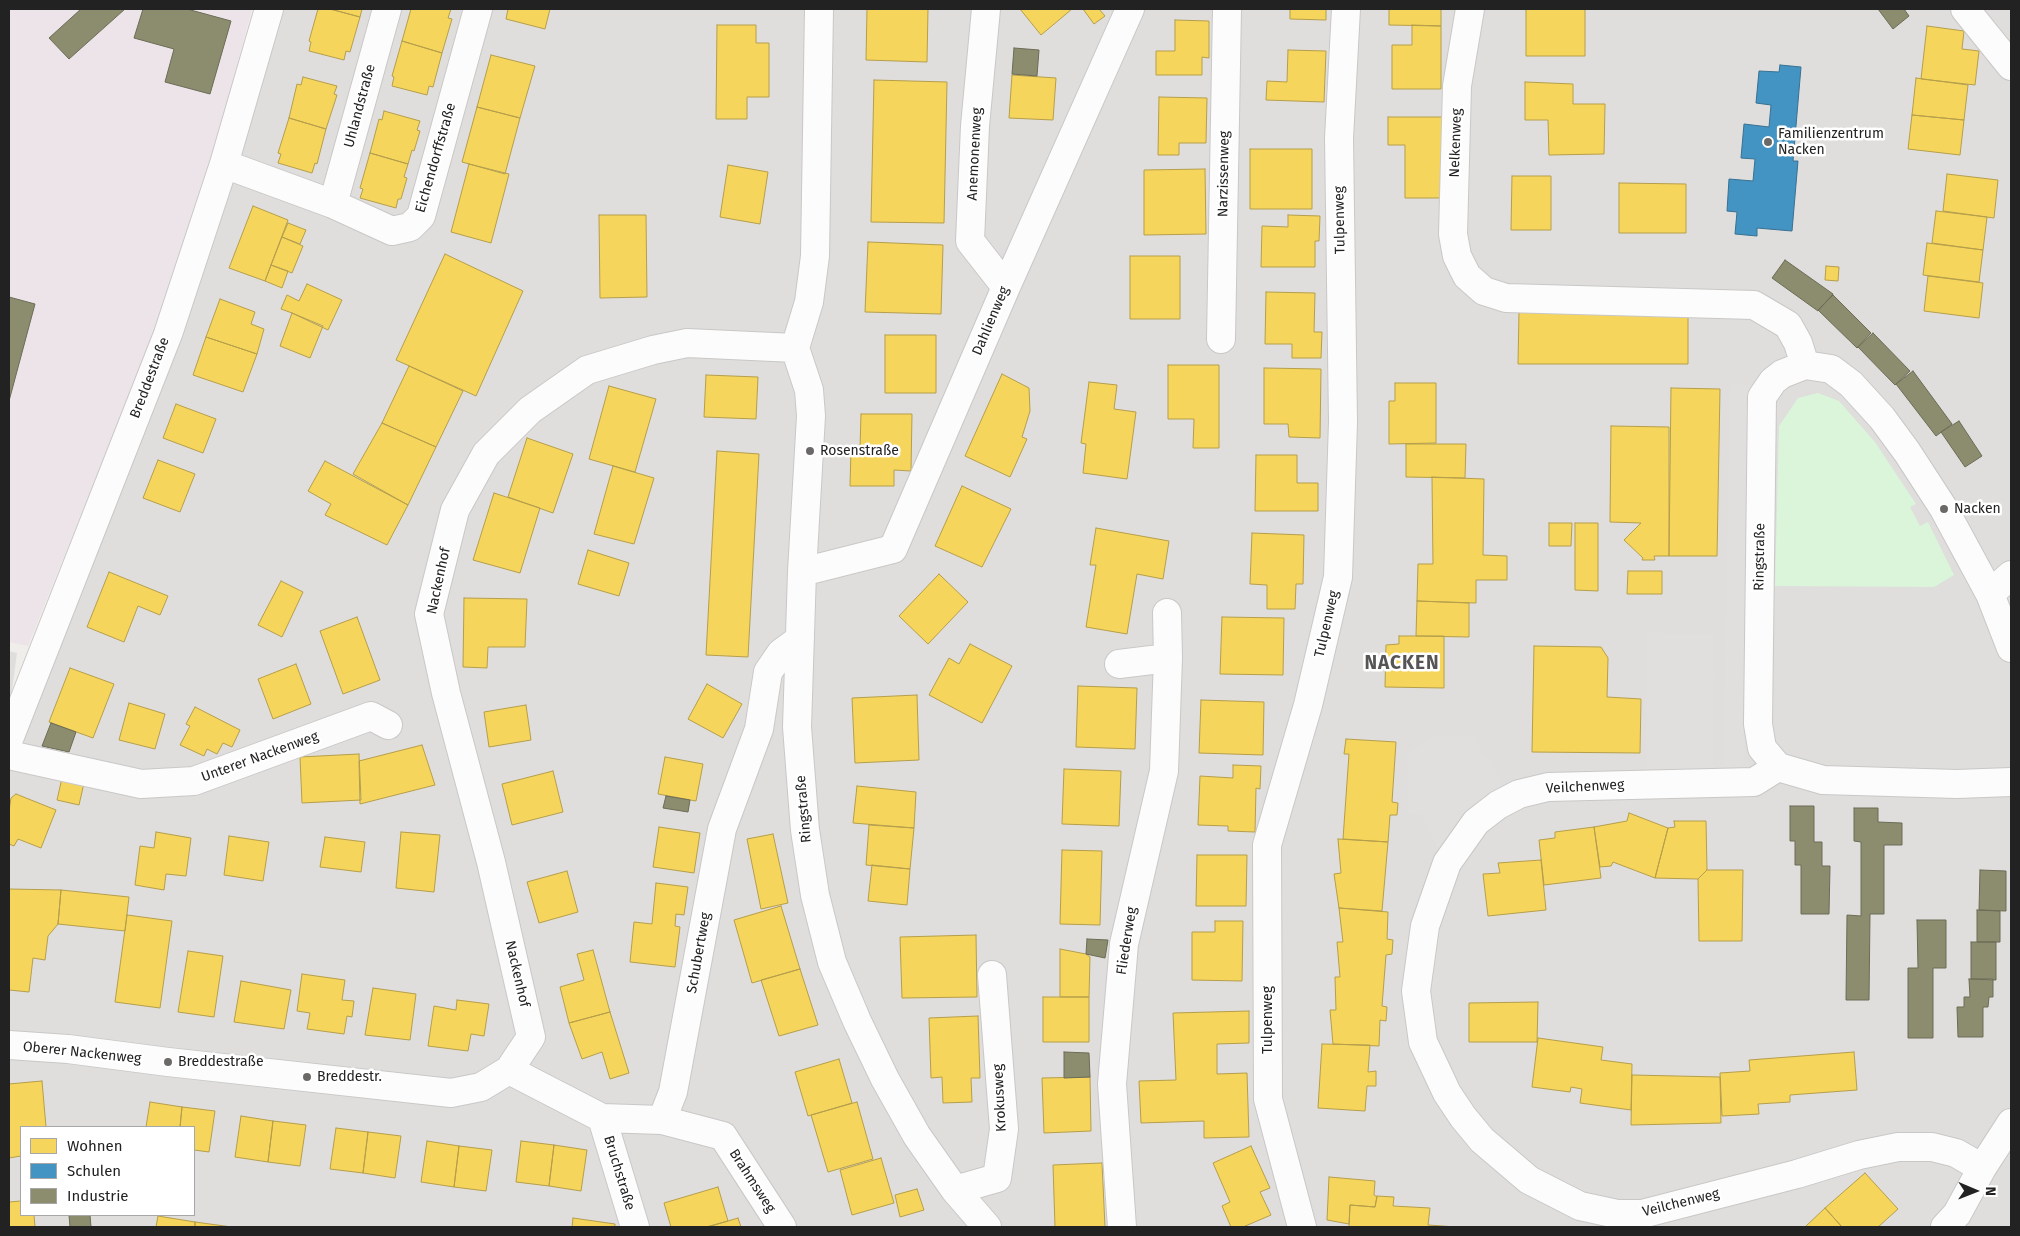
<!DOCTYPE html>
<html>
<head>
<meta charset="utf-8">
<style>
  body { margin:0 }
  #map { position:relative; width:2020px; height:1236px; overflow:hidden; background:#f0eeeb; font-family:"Fira Sans",sans-serif }
  canvas { display:block }
  .frame { position:absolute; inset:0; border:10px solid #222; pointer-events:none }
  .legend { position:absolute; left:20px; top:1126px; width:175px; height:90px; box-sizing:border-box; background:#fff; border:1px solid #a7a7a7; margin:0; padding:6px 9px; list-style:none; font-size:15px; color:#222 }
  .legend li { display:flex; align-items:center; gap:10px; height:25px }
  .legend b { width:25px; border:1px solid #a7a7a7 }
  .north { position:absolute; left:1950px; top:1166px; width:50px; height:50px; -webkit-text-stroke:4px #fff; paint-order:stroke; rotate:91deg; font-size:14px; font-weight:700; line-height:20px; text-align:center; color:#222 }
  .north::after { content:''; display:block; margin:auto; width:18px; height:22px; background:#222; clip-path:polygon(50% 0,100% 100%,50% 72%,0 100%) }
</style>
</head>
<body>
<div id="map">
<canvas width="2020" height="1236"></canvas>
<div class="frame"></div>
<ul class="legend">
<li><b style="height:14px;background:#f6d55c"></b>Wohnen</li>
<li><b style="height:14px;background:#4393c3"></b>Schulen</li>
<li><b style="height:14px;background:#8c8c6e"></b>Industrie</li>
</ul>
<div class="north">N</div>
</div>
<script>
const g = document.querySelector('canvas').getContext('2d');
g.lineJoin = 'round';
function fill(path, color) { g.fillStyle = color; g.fill(path, 'evenodd'); }
const toPath = rows => new Path2D(rows.map(r => 'M' + r).join(''));
function strokePath(path, color, width, dash) { g.strokeStyle = color; g.lineWidth = width; g.lineCap = dash ? 'butt' : 'round'; g.setLineDash(dash || []); g.stroke(path); }
function label(font, color, halo, rows, align = 'center') {
  g.font = font + ' "Fira Sans",sans-serif'; g.lineWidth = 5; g.setLineDash([]); g.textBaseline = 'middle'; g.strokeStyle = halo; g.fillStyle = color; for (const [text, x, y, turn = 0] of rows) {
    g.save(); g.translate(x, y); g.rotate((+turn || 0) * Math.PI / 180); g.textAlign = isNaN(turn) ? turn : align; if (halo) g.strokeText(text, 0, 0); g.fillText(text, 0, 0); g.restore();
  }
}
const residential = toPath([
  [276,9,2011,9,2011,1227,9,1227,9,739],
  [21,1127,194,1127,194,1215,21,1215],
  [9,651,17,653,9,712]
]);
const industrial = toPath([
  [9,9,252,9,198,211,136,378,28,646,9,642]
]);
const park = toPath([
  [1818,393,1839,401,1875,442,1916,504,1910,507,1920,526,1928,522,1954,575,1934,587,1775,586,1779,426,1798,398]
]);
const parking = toPath([
  [1730,385,1751,385,1744,775,1723,775],
  [1647,633,1714,634,1713,773,1646,773],
  [1434,735,1472,736,1504,785,1438,850,1422,815,1408,814,1408,753]
]);
const homes = toPath([
  [318,9,330,9,360,17,350,52,346,51,344,60,309,51,311,42,309,41,318,9],
  [330,9,362,9,360,17,330,9],
  [411,9,451,9,448,18,452,19,442,53,402,41,411,9],
  [508,9,550,9,545,29,506,19,508,9],
  [867,9,928,9,927,62,866,60,867,9],
  [1020,9,1072,9,1041,35,1020,9],
  [1083,9,1099,9,1105,16,1094,24,1083,9],
  [1290,9,1326,9,1326,20,1290,19,1290,9],
  [1389,9,1441,9,1441,26,1389,25,1389,9],
  [1526,9,1585,9,1585,56,1526,56,1526,9],
  [1175,20,1209,21,1209,58,1202,57,1202,75,1156,75,1156,51,1175,51,1175,20],
  [717,25,756,25,756,43,769,43,769,97,747,97,747,119,716,119,717,25],
  [1412,25,1441,26,1441,89,1392,89,1392,45,1412,45,1412,25],
  [1927,26,1964,31,1962,49,1979,51,1975,85,1921,79,1927,26],
  [402,41,442,53,433,87,429,86,427,95,392,86,394,77,392,76,402,41],
  [1288,50,1326,51,1324,102,1266,100,1267,81,1287,82,1288,50],
  [491,55,535,66,520,118,477,107,491,55],
  [1012,75,1056,78,1053,120,1009,118,1012,75],
  [303,77,337,86,334,94,337,95,326,129,289,118,297,84,301,85,303,77],
  [1916,78,1968,85,1964,120,1912,115,1916,78],
  [874,80,947,82,944,223,871,222,874,80],
  [1525,82,1573,84,1573,104,1605,104,1604,154,1549,155,1548,120,1525,120,1525,82],
  [1159,97,1207,98,1206,143,1179,143,1179,155,1158,155,1159,97],
  [477,107,520,118,505,174,462,162,477,107],
  [384,111,420,121,417,130,420,131,414,151,412,150,408,164,370,153,379,119,382,120,384,111],
  [1912,115,1964,120,1960,155,1908,149,1912,115],
  [1388,117,1443,117,1442,198,1405,198,1405,145,1388,145,1388,117],
  [289,118,326,129,317,164,315,163,312,173,278,163,281,154,278,153,289,118],
  [1250,149,1312,149,1312,209,1250,209,1250,149],
  [370,153,408,164,404,177,407,178,401,199,398,199,396,208,360,198,363,189,360,188,370,153],
  [469,164,509,174,491,243,451,232,469,164],
  [728,165,768,172,760,224,720,217,728,165],
  [1205,169,1206,234,1144,235,1144,170,1205,169],
  [1947,174,1998,180,1994,218,1943,211,1947,174],
  [1512,176,1551,176,1551,230,1511,230,1512,176],
  [1619,183,1686,184,1686,233,1619,233,1619,183],
  [253,206,288,220,265,281,229,268,253,206],
  [1936,211,1987,217,1983,250,1932,243,1936,211],
  [599,215,646,215,647,297,600,298,599,215],
  [1288,215,1320,216,1319,241,1315,241,1315,267,1261,267,1262,226,1288,227,1288,215],
  [288,223,306,230,300,244,282,237,288,223],
  [282,237,303,246,292,273,271,265,282,237],
  [868,242,943,245,941,314,865,312,868,242],
  [1927,243,1983,250,1979,282,1923,275,1927,243],
  [445,254,523,291,476,396,396,360,445,254],
  [1130,256,1180,256,1180,319,1130,319,1130,256],
  [271,265,288,271,282,288,265,281,271,265],
  [1826,266,1839,267,1838,281,1825,280,1826,266],
  [1928,276,1983,283,1979,318,1924,311,1928,276],
  [307,284,342,300,328,330,292,313,281,309,287,295,299,301,307,284],
  [1266,292,1315,293,1314,332,1322,332,1321,358,1292,358,1292,344,1265,344,1266,292],
  [220,299,255,312,251,324,264,329,257,354,206,337,220,299],
  [1519,312,1688,314,1688,364,1518,364,1519,312],
  [292,313,323,326,310,358,280,346,292,313],
  [885,335,936,335,936,393,885,393,885,335],
  [206,337,257,354,243,392,193,375,206,337],
  [1168,365,1219,365,1219,448,1193,448,1194,419,1168,419,1168,365],
  [409,366,463,391,436,447,382,423,409,366],
  [1264,368,1321,369,1320,438,1289,437,1288,424,1264,424,1264,368],
  [1002,374,1029,388,1030,411,1022,437,1027,439,1010,477,965,456,1002,374],
  [706,375,758,377,756,419,704,417,706,375],
  [1089,382,1117,385,1114,409,1136,412,1127,479,1083,473,1086,444,1081,443,1089,382],
  [1395,383,1436,383,1436,443,1389,444,1389,401,1395,401,1395,383],
  [609,386,656,399,635,472,589,459,609,386],
  [1671,388,1720,389,1717,556,1669,556,1671,388],
  [176,404,216,419,203,453,163,438,176,404],
  [861,414,912,414,911,471,894,470,894,486,850,486,851,449,860,449,861,414],
  [382,423,436,447,408,505,353,474,382,423],
  [1611,426,1669,427,1669,556,1654,556,1655,560,1642,560,1643,558,1624,540,1641,523,1610,522,1611,426],
  [527,438,573,454,553,513,508,497,527,438],
  [1406,444,1466,444,1465,478,1406,477,1406,444],
  [717,451,759,454,748,657,706,655,717,451],
  [1256,455,1297,455,1297,483,1318,483,1318,511,1255,511,1256,455],
  [158,460,195,474,180,512,143,498,158,460],
  [325,461,408,505,387,545,325,515,331,504,308,491,325,461],
  [613,466,654,478,634,544,594,534,613,466],
  [1432,477,1484,479,1483,555,1507,556,1507,580,1476,580,1476,603,1417,601,1418,564,1433,564,1432,477],
  [962,486,1011,509,982,567,935,546,962,486],
  [494,493,540,508,520,573,473,560,494,493],
  [1549,523,1572,523,1571,546,1549,546,1549,523],
  [1575,523,1598,523,1598,591,1575,590,1575,523],
  [1096,528,1169,541,1163,579,1137,574,1127,634,1086,627,1096,565,1090,565,1096,528],
  [1252,533,1304,535,1303,584,1296,584,1295,609,1267,609,1267,585,1250,584,1252,533],
  [588,550,629,563,619,596,578,584,588,550],
  [1628,571,1662,571,1662,594,1627,594,1628,571],
  [109,572,168,596,160,615,138,606,124,642,87,627,109,572],
  [939,574,968,602,928,644,899,616,939,574],
  [281,581,303,592,282,637,258,625,281,581],
  [464,598,527,599,525,647,488,647,487,668,463,667,464,598],
  [1417,601,1469,603,1469,637,1416,636,1417,601],
  [357,617,380,680,343,694,320,631,357,617],
  [1222,617,1284,618,1283,675,1220,674,1222,617],
  [1399,636,1444,636,1444,688,1385,687,1386,645,1399,644,1399,636],
  [970,644,1012,666,982,723,929,695,949,658,959,664,970,644],
  [1534,646,1601,647,1608,658,1607,697,1641,699,1640,753,1532,752,1534,646],
  [296,664,311,704,273,719,258,679,296,664],
  [70,668,114,684,93,738,49,722,70,668],
  [707,684,742,704,723,738,688,719,707,684],
  [1078,686,1137,688,1135,749,1076,747,1078,686],
  [917,695,919,760,855,763,852,698,917,695],
  [1201,700,1264,702,1263,755,1199,753,1201,700],
  [129,703,165,714,155,749,119,740,129,703],
  [526,705,531,740,489,747,484,712,526,705],
  [195,707,240,730,232,747,223,743,217,754,207,749,204,756,180,745,190,726,186,724,195,707],
  [1346,739,1396,742,1392,802,1398,803,1397,815,1390,815,1388,842,1343,839,1349,754,1344,754,1346,739],
  [422,745,435,785,360,804,359,761,422,745],
  [359,754,361,800,302,803,300,757,359,754],
  [665,757,703,764,696,801,658,794,665,757],
  [1233,765,1261,766,1260,789,1256,788,1255,832,1228,831,1228,826,1198,825,1200,776,1233,778,1233,765],
  [1064,769,1121,771,1119,826,1062,824,1064,769],
  [553,771,563,812,512,825,502,784,553,771],
  [62,778,84,783,79,805,57,800,62,778],
  [857,786,916,792,914,828,853,823,857,786],
  [16,794,56,810,41,848,18,839,14,846,9,844,9,811,11,798,16,794],
  [1629,813,1668,828,1655,878,1613,862,1611,866,1600,867,1594,827,1627,821,1629,813],
  [1674,821,1706,821,1707,870,1698,879,1655,878,1668,828,1675,827,1674,821],
  [869,825,914,828,910,869,866,865,869,825],
  [659,827,700,833,694,873,653,867,659,827],
  [1594,827,1601,878,1544,885,1539,840,1555,838,1555,832,1594,827],
  [156,832,191,838,186,876,166,874,164,890,135,885,140,846,154,848,156,832],
  [401,832,440,835,434,892,396,888,401,832],
  [773,834,788,903,761,909,747,839,773,834],
  [229,836,269,842,263,881,224,875,229,836],
  [325,837,365,842,361,872,320,867,325,837],
  [1338,839,1388,842,1382,911,1339,908,1334,874,1341,873,1338,839],
  [1062,850,1102,851,1100,925,1060,924,1062,850],
  [1197,855,1247,855,1246,906,1196,906,1197,855],
  [1541,860,1546,910,1488,916,1483,874,1500,873,1498,863,1541,860],
  [872,865,910,869,907,905,868,901,872,865],
  [1707,870,1743,870,1742,941,1699,941,1698,879,1707,870],
  [567,871,578,912,539,923,527,882,567,871],
  [656,883,688,887,684,915,676,914,675,926,680,927,675,967,630,962,634,922,652,924,656,883],
  [9,889,61,890,58,924,48,936,45,960,33,958,29,992,9,990,9,889],
  [61,890,129,897,125,931,58,924,61,890],
  [781,906,800,969,752,983,734,920,781,906],
  [1339,908,1388,912,1387,939,1393,940,1392,954,1386,955,1382,1006,1387,1007,1386,1021,1380,1020,1379,1046,1333,1044,1330,1010,1336,1010,1335,977,1340,977,1337,942,1343,942,1339,908],
  [127,915,172,921,160,1008,115,1002,127,915],
  [1215,921,1243,921,1242,981,1192,980,1192,932,1215,932,1215,921],
  [976,935,977,997,902,998,900,937,976,935],
  [1060,949,1086,954,1090,957,1089,997,1060,997,1060,949],
  [593,950,610,1012,569,1023,560,987,584,980,577,954,593,950],
  [188,951,223,956,214,1017,178,1012,188,951],
  [800,969,818,1025,779,1036,761,980,800,969],
  [302,974,345,980,342,1000,354,1001,352,1017,347,1016,344,1034,307,1029,310,1013,297,1011,302,974],
  [241,981,291,990,284,1029,234,1022,241,981],
  [373,988,416,994,410,1040,365,1035,373,988],
  [1043,997,1089,997,1089,1042,1043,1042,1043,997],
  [457,1000,489,1004,484,1036,471,1034,468,1051,428,1046,434,1006,456,1010,457,1000],
  [1538,1002,1537,1042,1469,1042,1469,1003,1538,1002],
  [1249,1011,1249,1043,1217,1044,1217,1074,1247,1073,1249,1137,1204,1138,1204,1121,1141,1123,1139,1081,1176,1080,1173,1013,1249,1011],
  [610,1012,629,1073,610,1079,602,1052,582,1059,569,1023,610,1012],
  [978,1016,980,1078,971,1078,972,1102,943,1103,942,1077,931,1078,929,1018,978,1016],
  [1538,1038,1603,1047,1601,1060,1632,1064,1631,1110,1580,1103,1582,1089,1571,1087,1570,1092,1532,1087,1538,1038],
  [1322,1044,1370,1045,1368,1072,1376,1071,1376,1086,1367,1086,1365,1111,1318,1108,1322,1044],
  [1854,1052,1857,1090,1790,1095,1790,1102,1758,1104,1759,1114,1722,1116,1720,1073,1750,1071,1749,1060,1854,1052],
  [839,1059,852,1103,808,1116,795,1072,839,1059],
  [1632,1075,1720,1077,1721,1123,1631,1125,1632,1075],
  [1090,1077,1091,1131,1044,1133,1042,1078,1090,1077],
  [42,1081,46,1127,21,1127,21,1156,9,1158,9,1084,42,1081],
  [150,1102,182,1107,180,1127,146,1127,150,1102],
  [857,1102,873,1159,828,1172,811,1115,857,1102],
  [182,1107,215,1111,209,1152,194,1150,194,1127,180,1127,182,1107],
  [241,1116,273,1121,268,1162,235,1157,241,1116],
  [273,1121,306,1125,300,1166,268,1162,273,1121],
  [336,1128,368,1132,363,1173,330,1169,336,1128],
  [368,1132,401,1136,395,1178,363,1173,368,1132],
  [427,1141,459,1146,454,1187,421,1182,427,1141],
  [521,1141,554,1145,549,1186,516,1182,521,1141],
  [554,1145,587,1150,581,1191,549,1186,554,1145],
  [459,1146,492,1150,486,1191,454,1187,459,1146],
  [1251,1146,1270,1188,1260,1192,1271,1215,1243,1227,1231,1227,1222,1206,1230,1202,1213,1163,1251,1146],
  [881,1158,894,1203,852,1215,840,1170,881,1158],
  [1102,1163,1105,1227,1055,1227,1053,1165,1102,1163],
  [1865,1173,1898,1209,1878,1227,1842,1227,1825,1208,1865,1173],
  [1329,1177,1375,1181,1374,1195,1377,1197,1375,1207,1350,1205,1349,1224,1327,1220,1329,1177],
  [718,1187,728,1221,706,1227,671,1227,664,1203,718,1187],
  [917,1189,924,1210,900,1217,895,1195,917,1189],
  [1377,1196,1394,1197,1393,1206,1430,1208,1428,1225,1456,1227,1349,1227,1350,1205,1375,1207,1377,1196],
  [21,1201,21,1215,34,1215,35,1227,9,1227,9,1202,21,1201],
  [1825,1208,1842,1227,1805,1227,1825,1208],
  [158,1216,195,1222,195,1227,156,1227,158,1216],
  [573,1218,615,1224,615,1227,572,1227,573,1218],
  [738,1218,741,1227,708,1227,738,1218],
  [195,1222,232,1227,195,1227,195,1222]
]);
const schools = toPath([
  [1780,65,1801,67,1793,161,1798,161,1792,231,1757,228,1757,236,1735,234,1737,212,1727,211,1729,179,1753,181,1755,159,1741,158,1744,124,1769,127,1771,105,1756,103,1759,71,1779,72,1780,65]
]);
const industry = toPath([
  [81,9,125,9,69,59,49,38,81,9],
  [143,9,187,9,231,21,210,94,165,82,174,49,134,38,143,9],
  [1878,9,1904,9,1909,16,1893,29,1878,9],
  [1014,48,1039,50,1037,76,1012,74,1014,48],
  [1785,260,1833,294,1818,311,1772,278,1785,260],
  [1833,295,1871,333,1857,348,1818,310,1833,295],
  [9,297,35,304,9,401,9,297],
  [1873,333,1910,371,1895,385,1858,347,1873,333],
  [1913,371,1952,424,1936,436,1896,384,1913,371],
  [1959,421,1982,456,1965,467,1941,432,1959,421],
  [51,723,76,732,69,752,42,746,51,723],
  [666,796,690,800,688,812,663,808,666,796],
  [1790,806,1814,806,1814,842,1822,842,1822,866,1830,866,1829,914,1801,914,1801,865,1795,865,1795,841,1790,841,1790,806],
  [1854,808,1878,808,1878,822,1902,823,1902,845,1884,845,1884,914,1870,914,1869,1000,1846,1000,1847,915,1861,916,1861,842,1854,841,1854,808],
  [1980,870,2006,871,2006,911,1979,910,1980,870],
  [1977,910,2000,911,2000,942,1977,942,1977,910],
  [1917,920,1946,920,1946,968,1933,968,1933,1038,1908,1038,1908,968,1918,968,1917,920],
  [1087,939,1108,940,1105,958,1086,954,1087,939],
  [1971,942,1996,942,1996,980,1971,979,1971,942],
  [1969,979,1993,979,1993,997,1989,997,1988,1007,1983,1007,1983,1037,1958,1037,1957,1007,1964,1007,1964,997,1970,997,1969,979],
  [1064,1052,1089,1053,1090,1077,1064,1078,1064,1052],
  [69,1215,90,1215,91,1227,70,1227,69,1215]
]);
const street = toPath([
  [986,9,975,126,970,241,1006,287],
  [1470,9,1457,86,1453,234,1457,256,1467,276,1484,291,1506,298,1754,305,1788,325,1798,343,1805,365],
  [1965,9,2011,66],
  [224,164,333,204,392,231,410,227,421,216,478,9],
  [333,204,387,9],
  [1221,339,1227,9],
  [795,348,809,390,811,416,802,572,797,727,805,830,815,895,832,962,857,1021,885,1079,917,1136,955,1190,987,1227],
  [795,348,809,302,815,256,819,9],
  [802,572,893,549,1006,287,1130,9],
  [1990,594,2011,575],
  [1119,664,1168,658],
  [9,739,168,334,224,164,269,9],
  [9,755,141,784,194,781,371,716,388,725],
  [1778,767,1762,748,1758,724,1762,397,1773,381,1782,374,1805,365,1831,369,1851,384,1882,418,1907,452,1944,509,1990,594,2011,648],
  [9,1045,68,1049,168,1062,451,1093,481,1087,509,1070,531,1037,491,862,446,693,429,614,455,510,486,454,530,410,587,370,653,350,687,343,795,348],
  [509,1070,602,1118,662,1120,723,1136,782,1227],
  [602,1118,635,1227],
  [662,1120,673,1092,722,829,759,729,768,672,781,653,800,639],
  [1982,1168,1956,1153,1932,1147,1898,1147,1859,1155,1797,1174,1642,1214,1617,1214,1580,1206,1529,1180,1482,1140,1463,1117,1447,1093,1423,1042,1416,991,1425,926,1447,863,1476,822,1498,805,1519,794,1548,787,1754,782,1778,767,1823,780,1957,784,2011,782],
  [955,1190,997,1178,1004,1129,992,975],
  [1122,1227,1112,1084,1124,944,1164,771,1168,658,1167,613],
  [1302,1227,1268,1099,1267,845,1308,705,1338,577,1343,422,1339,138,1346,9],
  [1945,1227,1957,1214,1982,1168,2011,1123]
]);
const markers = [
  [1768,142,5,"#6a6968"],
  [810,451,5,"#6a6968"],
  [1944,509,5,"#6a6968"],
  [168,1062,5,"#6a6968"],
  [307,1077,5,"#6a6968"]
];
const streetNames = [
  ["Uhlandstraße",360,106,-75],
  ["Nelkenweg",1456,143,-88],
  ["Anemonenweg",975,154,-87],
  ["Eichendorffstraße",436,158,-74],
  ["Narzissenweg",1224,174,-89],
  ["Tulpenweg",1340,220,-91],
  ["Dahlienweg",991,321,-67],
  ["Breddestraße",150,378,-69],
  ["Ringstraße",1760,557,-89],
  ["Nackenhof",439,581,-78],
  ["Tulpenweg",1327,624,-77],
  ["Unterer Nackenweg",260,757,-20],
  ["Veilchenweg",1585,787,-3],
  ["Ringstraße",804,809,-95],
  ["Fliederweg",1127,941,-81],
  ["Schubertweg",699,953,-80],
  ["Nackenhof",517,974,77],
  ["Tulpenweg",1268,1020,-90],
  ["Oberer Nackenweg",82,1053,6],
  ["Krokusweg",1000,1098,-93],
  ["Bruchstraße",619,1173,73],
  ["Brahmsweg",752,1181,57],
  ["Veilchenweg",1681,1203,-14]
];
const poiNames = [
  ["Familienzentrum",1778,134],
  ["Nacken",1778,150],
  ["Rosenstraße",820,451],
  ["Nacken",1954,509],
  ["Breddestraße",178,1062],
  ["Breddestr.",317,1077]
];
const districtNames = [
  ["NACKEN",1402,664]
];
fill(residential, '#dfdedc');
fill(industrial, '#ede4e9');
fill(park, '#daf5da');
fill(parking, '#e0dfde');
fill(homes, '#f6d55c');
strokePath(homes, '#b69f4b', 1);
fill(schools, '#4393c3');
strokePath(schools, '#397193', 1);
fill(industry, '#8c8c6e');
strokePath(industry, '#6c6c57', 1);
strokePath(street, '#c9c8c7', 30);
strokePath(street, '#fdfcfc', 28);
for (const [x, y, r, color] of markers) { const dot = new Path2D(); dot.arc(x, y, r, 0, 2 * Math.PI); g.fillStyle = color; g.fill(dot); strokePath(dot, '#fff', 2); }
label('14px', '#222', '#fff', streetNames);
label('14px', '#222', '#fff', poiNames, 'left');
g.letterSpacing = '1px';
label('bold 19px', '#555', '#fff', districtNames);
g.letterSpacing = '0px';
</script>
</body>
</html>
